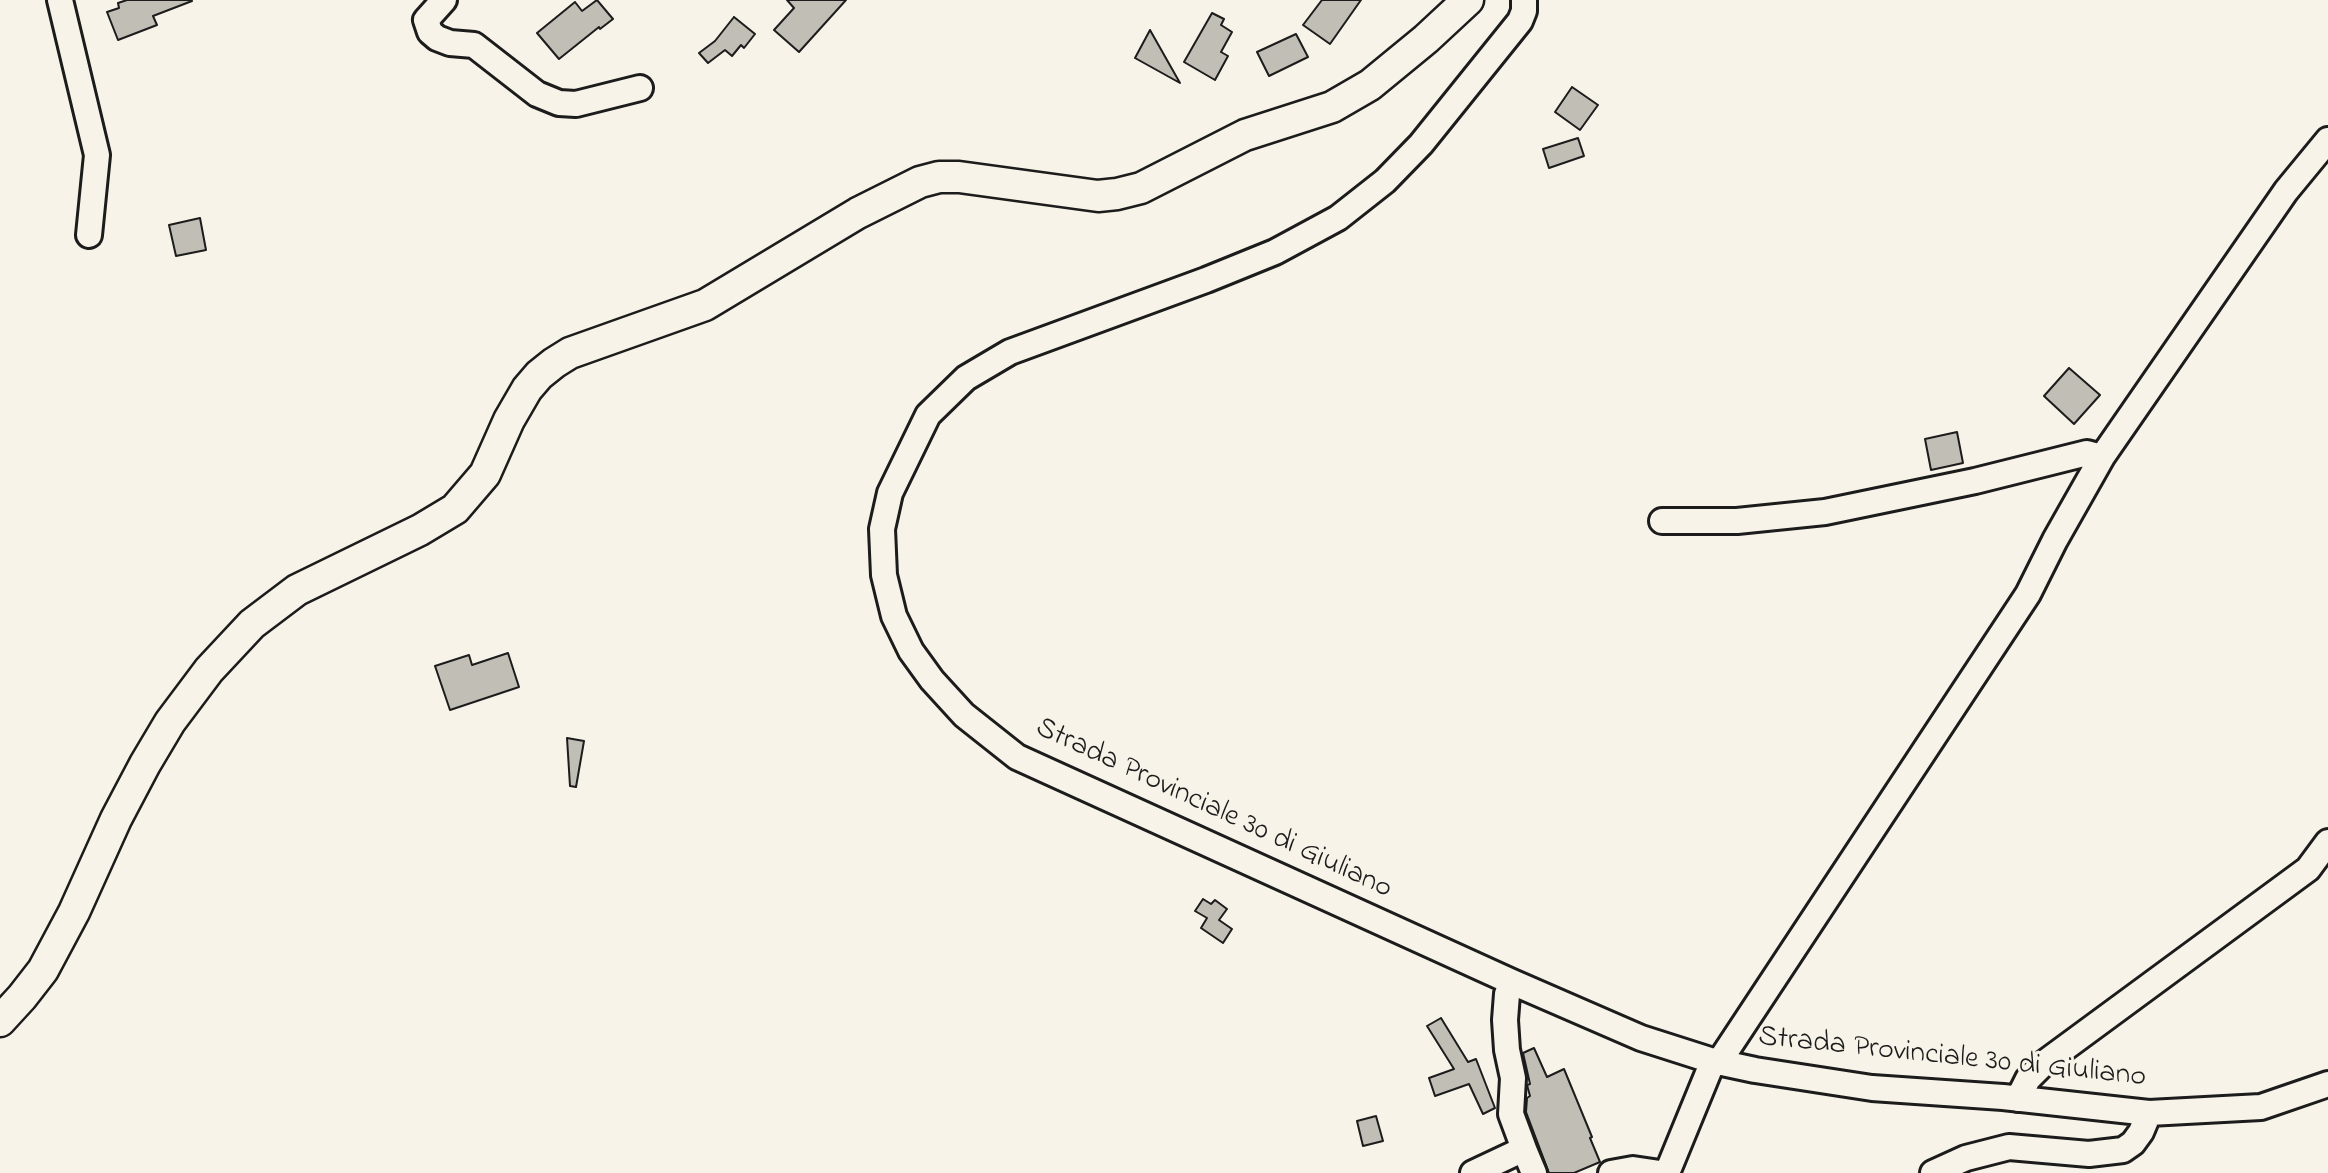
<!DOCTYPE html>
<html>
<head>
<meta charset="utf-8">
<style>
  body { margin:0 }
  canvas { display:block; background:#f7f3e8 }
</style>
</head>
<body>
<canvas width="2328" height="1173"></canvas>
<script>
const g = document.querySelector('canvas').getContext('2d');
g.lineJoin = 'round';
function fill(path, color) { g.fillStyle = color; g.fill(path, 'evenodd'); }
const toPath = rows => new Path2D(rows.map(r => 'M' + r).join(''));
function strokePath(path, color, width, dash) { g.strokeStyle = color; g.lineWidth = width; g.lineCap = dash ? 'butt' : 'round'; g.setLineDash(dash || []); g.stroke(path); }
function label(font, color, halo, rows, align = 'center') {
  g.font = font + ' "Indie Flower",sans-serif'; g.lineWidth = 6; g.setLineDash([]); g.textBaseline = 'middle'; g.strokeStyle = halo; g.fillStyle = color; for (const [text, x, y, turn = 0] of rows) {
    g.save(); g.translate(x, y); g.rotate((+turn || 0) * Math.PI / 180); g.textAlign = isNaN(turn) ? turn : align; if (halo) g.strokeText(text, 0, 0); g.fillText(text, 0, 0); g.restore();
  }
}
const building = toPath([
  [127,0,191,0,192,1,153,16,157,25,118,40,107,12,119,8,118,3,127,0],
  [597,0,613,19,600,29,599,27,559,59,537,33,575,2,582,11,597,0],
  [787,0,846,0,799,52,774,30,794,8,787,0],
  [1322,0,1361,0,1330,44,1303,25,1322,0],
  [1212,13,1224,19,1221,25,1232,32,1221,52,1228,56,1215,80,1184,62,1212,13],
  [734,17,755,34,744,48,741,45,732,56,725,50,708,63,699,53,715,41,734,17],
  [1150,30,1180,83,1135,58,1150,30],
  [1296,34,1308,57,1269,76,1257,52,1296,34],
  [1572,87,1598,105,1580,130,1555,112,1572,87],
  [1578,138,1584,156,1549,168,1543,149,1578,138],
  [200,218,206,250,176,256,169,225,200,218],
  [2069,368,2100,395,2074,424,2044,396,2069,368],
  [1957,432,1963,463,1931,470,1925,439,1957,432],
  [508,653,519,687,450,710,435,666,469,655,472,665,508,653],
  [567,738,584,741,576,787,570,786,567,738],
  [1203,899,1211,904,1215,900,1227,909,1219,920,1232,929,1223,943,1201,928,1207,918,1195,911,1203,899],
  [1441,1018,1468,1062,1476,1059,1495,1108,1483,1114,1469,1084,1435,1096,1429,1078,1454,1069,1427,1026,1441,1018],
  [1534,1048,1547,1077,1564,1069,1592,1137,1590,1138,1600,1162,1574,1173,1549,1173,1526,1112,1527,1098,1530,1096,1527,1085,1530,1084,1523,1053,1534,1048],
  [1376,1116,1383,1141,1363,1146,1357,1121,1376,1116]
]);
const minor = toPath([
  [60,0,97,155,89,235],
  [444,0,426,20,430,32,437,38,450,43,474,45,537,94,559,103,576,104,640,88],
  [1524,0,1524,11,1520,21,1421,144,1385,181,1338,218,1275,252,1206,280,1010,352,966,378,928,415,890,493,882,529,884,575,894,616,911,651,932,680,964,715,1017,757,1512,982,1641,1038,1713,1061,1755,1070,1872,1088,2003,1097,2149,1113,2261,1107,2328,1084],
  [1662,521,1737,521,1825,512,1975,481,2087,453,2102,457],
  [1719,1062,2028,594,2055,540,2102,457,2286,191,2328,140],
  [2018,1099,2028,1079,2043,1064,2308,869,2328,842],
  [1524,1149,1534,1173],
  [1473,1173,1524,1149,1511,1114,1513,1078,1507,1050,1505,1020,1507,994,1512,982],
  [1611,1173,1633,1169,1660,1173],
  [1667,1173,1713,1061],
  [1933,1173,1966,1158,2009,1147,2089,1154,2123,1150,2133,1143,2141,1132,2149,1113]
]);
const major = toPath([
  [0,1021,22,997,43,970,74,912,116,819,145,764,170,722,209,670,252,624,297,590,420,530,455,509,485,474,509,420,527,389,539,375,554,363,570,353,705,305,858,213,920,182,939,177,959,177,1098,196,1117,194,1141,188,1245,135,1332,107,1370,85,1426,39,1468,0]
]);
const streetNames = [
  ["Strada Provinciale 30 di Giuliano",1213,810,25],
  ["Strada Provinciale 30 di Giuliano",1952,1059,6]
];
fill(building, '#c0beb5');
strokePath(building, '#1c1c1c', 2);
strokePath(minor, '#1c1c1c', 30);
strokePath(major, '#1c1c1c', 35);
strokePath(minor, '#f7f3e8', 24);
strokePath(major, '#f7f3e8', 30);
label('30px', '#1c1c1c', '#f7f3e8', streetNames);
</script>
</body>
</html>
